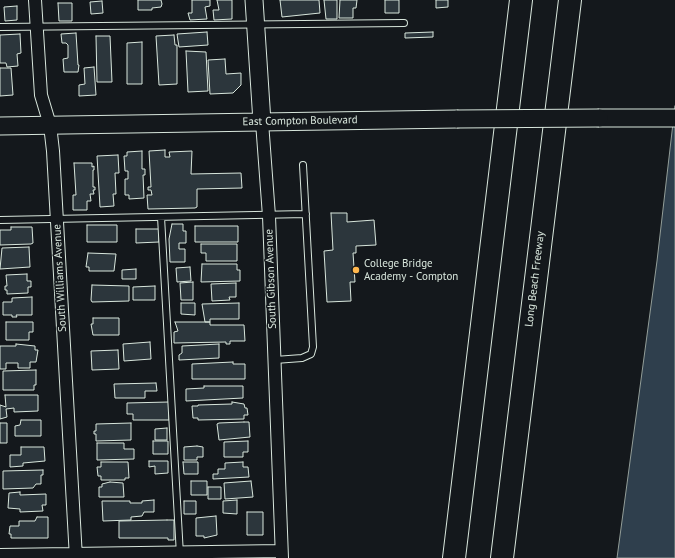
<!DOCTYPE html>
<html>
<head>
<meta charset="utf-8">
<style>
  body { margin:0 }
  canvas { display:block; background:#14181c }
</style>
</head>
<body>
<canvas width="675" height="558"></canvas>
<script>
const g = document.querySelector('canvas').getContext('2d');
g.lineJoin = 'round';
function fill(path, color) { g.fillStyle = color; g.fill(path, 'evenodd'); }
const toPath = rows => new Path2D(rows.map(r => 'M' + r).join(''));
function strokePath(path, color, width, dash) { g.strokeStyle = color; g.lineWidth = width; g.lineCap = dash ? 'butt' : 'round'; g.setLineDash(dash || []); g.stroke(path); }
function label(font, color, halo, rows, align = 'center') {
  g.font = font + ' "PT Sans",sans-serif'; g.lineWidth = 3; g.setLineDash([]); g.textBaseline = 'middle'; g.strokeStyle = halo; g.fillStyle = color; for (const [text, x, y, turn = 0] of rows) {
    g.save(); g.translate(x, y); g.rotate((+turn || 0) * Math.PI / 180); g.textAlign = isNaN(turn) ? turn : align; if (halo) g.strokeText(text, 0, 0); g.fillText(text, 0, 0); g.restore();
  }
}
const water = toPath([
  [675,106,675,558,617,558,657,261,675,106]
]);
const building = toPath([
  [138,0,161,0,162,4,161,7,152,8,152,10,138,10,138,0],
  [192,0,210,0,210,6,205,7,207,19,190,20,188,13,192,13,192,0],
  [217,0,232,0,232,19,214,20,213,10,219,10,217,0],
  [280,0,319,0,320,13,282,17,280,0],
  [324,0,337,0,337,19,326,19,324,0],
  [340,0,357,0,356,8,353,8,353,18,339,18,340,0],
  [385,0,399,0,399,13,385,13,385,0],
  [436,0,448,0,448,7,436,8,436,0],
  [102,1,103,13,91,14,90,2,102,1],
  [58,3,72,3,72,21,59,21,58,3],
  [17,6,17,20,5,21,4,7,17,6],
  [207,32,208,45,179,47,177,34,207,32],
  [433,32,433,37,405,38,405,33,433,32],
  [76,33,78,65,79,65,78,72,64,72,63,59,68,58,68,45,66,43,62,43,61,34,76,33],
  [20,34,21,53,17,54,18,66,7,67,6,63,0,63,0,35,20,34],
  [174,35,175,45,177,45,177,84,159,85,156,36,174,35],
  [96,36,110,36,112,82,97,82,96,36],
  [142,42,142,84,127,84,127,43,142,42],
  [186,51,206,52,208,91,188,92,186,51],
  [225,59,226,74,241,73,241,85,233,93,210,94,208,60,225,59],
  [94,67,96,95,79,96,79,85,85,84,84,68,94,67],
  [0,68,11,68,13,95,0,96,0,68],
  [165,150,165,157,170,157,169,152,192,151,191,174,241,173,242,188,197,189,197,207,195,208,148,209,147,195,152,195,151,190,148,190,148,187,151,187,149,151,165,150],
  [142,151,142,169,145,169,145,175,143,175,144,198,129,199,129,195,125,195,125,179,128,179,128,171,125,171,124,156,127,156,127,152,142,151],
  [118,155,119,173,115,173,116,194,113,194,114,206,100,207,97,156,118,155],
  [74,163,92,163,92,167,94,166,94,170,93,170,93,187,95,187,95,190,93,190,94,194,90,194,91,201,87,201,87,210,73,210,73,195,76,195,74,163],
  [331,213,347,213,347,222,374,220,376,245,356,246,356,253,353,253,355,282,350,282,351,301,327,302,324,251,333,250,331,213],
  [172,224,183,224,183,231,186,231,186,243,179,243,179,249,185,249,185,262,170,262,169,239,172,224],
  [87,225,117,225,117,242,87,242,87,225],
  [195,226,238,226,238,242,195,242,195,226],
  [11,227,32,227,33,243,31,244,0,245,0,230,11,230,11,227],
  [136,229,159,229,159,242,136,243,136,229],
  [201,244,237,244,237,261,206,261,206,253,201,253,201,244],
  [29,247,30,267,0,269,2,248,29,247],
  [88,253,116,254,114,271,89,271,89,267,86,267,88,253],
  [202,264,237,264,237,270,240,270,240,281,201,282,202,264],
  [190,267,191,281,177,282,176,268,190,267],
  [136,269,136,279,122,279,122,270,136,269],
  [27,274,27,281,31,281,31,287,28,287,28,293,7,294,7,290,5,290,5,286,7,286,6,275,27,274],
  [193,282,193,300,181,300,180,283,193,282],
  [236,283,236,297,229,297,230,300,212,301,211,284,236,283],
  [92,285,129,286,129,301,92,302,91,300,92,285],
  [155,286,155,300,133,300,133,287,155,286],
  [32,297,32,315,16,315,17,317,12,317,12,315,3,315,3,302,12,302,12,298,32,297],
  [181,303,195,303,195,315,181,314,181,303],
  [239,303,239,319,210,319,210,322,205,322,202,304,239,303],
  [93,318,119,318,119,335,93,335,91,324,93,324,93,318],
  [6,322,33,322,33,332,29,332,29,340,6,340,6,322],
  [175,322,210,322,210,325,244,325,245,341,230,341,230,344,226,344,226,342,174,343,174,332,178,331,175,322],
  [150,342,151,359,124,361,123,344,150,342],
  [16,344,35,346,35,350,38,350,36,362,30,362,30,368,18,368,18,363,6,363,6,369,0,369,0,346,16,346,16,344],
  [219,344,219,358,179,360,179,355,182,353,182,346,219,344],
  [118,350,119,369,92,370,91,351,118,350],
  [233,362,233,364,245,364,245,379,192,379,192,364,233,362],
  [36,370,36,385,34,385,34,390,3,390,3,371,36,370],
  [156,383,157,391,145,391,145,398,115,398,114,384,156,383],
  [204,386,243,386,243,398,186,401,186,389,204,388,204,386],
  [5,395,38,395,38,411,14,412,14,408,6,409,7,417,0,419,0,405,6,407,5,395],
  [169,402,169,420,133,420,133,414,127,414,127,403,169,402],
  [232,402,244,404,245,408,247,408,248,415,244,415,244,419,198,420,198,418,193,418,192,406,198,406,198,405,232,404,232,402],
  [21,420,41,420,41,436,15,436,15,426,20,425,21,420],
  [244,422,249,422,250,437,219,440,217,424,219,423,244,422],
  [0,423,7,423,7,443,0,443,0,423],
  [131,423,131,440,96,441,96,434,94,434,94,431,96,431,96,424,131,423],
  [167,428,167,440,155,440,155,429,167,428],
  [153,441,168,441,168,454,153,454,153,441],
  [248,441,248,452,243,452,243,457,224,457,224,442,248,441],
  [97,443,124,443,124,449,134,449,134,459,97,460,97,443],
  [197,446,203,447,203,457,197,457,197,460,184,460,184,447,197,446],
  [21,447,44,447,45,461,23,463,23,466,10,467,10,455,21,455,21,447],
  [149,461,168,461,168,473,155,474,155,466,149,467,149,461],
  [101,462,128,462,129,478,125,478,125,480,101,480,101,476,98,476,97,467,101,467,101,462],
  [183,462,198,462,198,474,184,474,183,462],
  [243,462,243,467,248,467,249,477,213,479,213,474,218,474,218,469,225,469,225,463,243,462],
  [43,470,43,475,41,475,41,484,36,484,33,488,3,489,3,471,43,470],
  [191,481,207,481,207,495,191,495,191,481],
  [251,481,253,497,225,499,224,483,251,481],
  [110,482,123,483,124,497,99,497,99,487,102,487,102,484,110,482],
  [208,487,221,487,221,499,208,499,208,487],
  [20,492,20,495,46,494,46,505,42,505,43,511,20,512,20,509,8,508,9,493,20,492],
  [154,500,154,512,144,512,142,516,131,517,131,520,103,521,102,501,130,501,130,503,142,503,142,501,154,500],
  [237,500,237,514,223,513,223,501,237,500],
  [184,501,196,501,196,514,184,514,184,501],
  [247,512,263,512,263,535,247,535,247,512],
  [216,516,217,535,204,538,204,536,196,536,196,518,216,516],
  [37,517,48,517,48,538,11,538,11,534,9,534,10,526,19,526,19,521,35,521,37,517],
  [167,520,174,520,174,540,168,540,168,538,119,538,119,521,167,520]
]);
const lane = toPath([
  [0,27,404,23],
  [161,217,180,555],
  [0,220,306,214],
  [275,360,302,358,311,354,313,347,303,165]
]);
const street = toPath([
  [35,0,41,95,50,125,53,151,76,558],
  [262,122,269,216,282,558],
  [0,555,281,551]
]);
const secondary = toPath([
  [254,0,262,122],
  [599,118,675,118],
  [0,126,457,119]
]);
const highway = toPath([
  [454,558,521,0],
  [502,558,570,0]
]);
const secondaryBridge = toPath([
  [457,119,599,118]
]);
const markers = [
  [356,270,4,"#ffb74d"]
];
const streetNames = [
  ["East Compton Boulevard",300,121,-1],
  ["South Williams Avenue",60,278,-93],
  ["South Gibson Avenue",271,279,-92],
  ["Long Beach Freeway",535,279,-83]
];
const poiNames = [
  ["College Bridge",364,264],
  ["Academy - Compton",364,277]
];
fill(water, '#2f3f4d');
strokePath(water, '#939e99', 1);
fill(building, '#2c363c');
strokePath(building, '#d8e6dc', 1);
strokePath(lane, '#d8e6dc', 8);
strokePath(street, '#d8e6dc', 14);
strokePath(secondary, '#d8e6dc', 19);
strokePath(highway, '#d8e6dc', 24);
strokePath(lane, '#14181c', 6);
strokePath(street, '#14181c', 12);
strokePath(secondary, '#14181c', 17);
strokePath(highway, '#14181c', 22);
strokePath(secondaryBridge, '#d8e6dc', 19, []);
strokePath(secondaryBridge, '#14181c', 17);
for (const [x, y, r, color] of markers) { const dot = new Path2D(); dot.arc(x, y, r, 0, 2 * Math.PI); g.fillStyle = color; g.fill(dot); strokePath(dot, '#14181c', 1.5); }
label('11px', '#d8e6dc', '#14181c', streetNames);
label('11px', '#d8e6dc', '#14181c', poiNames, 'left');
</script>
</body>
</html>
